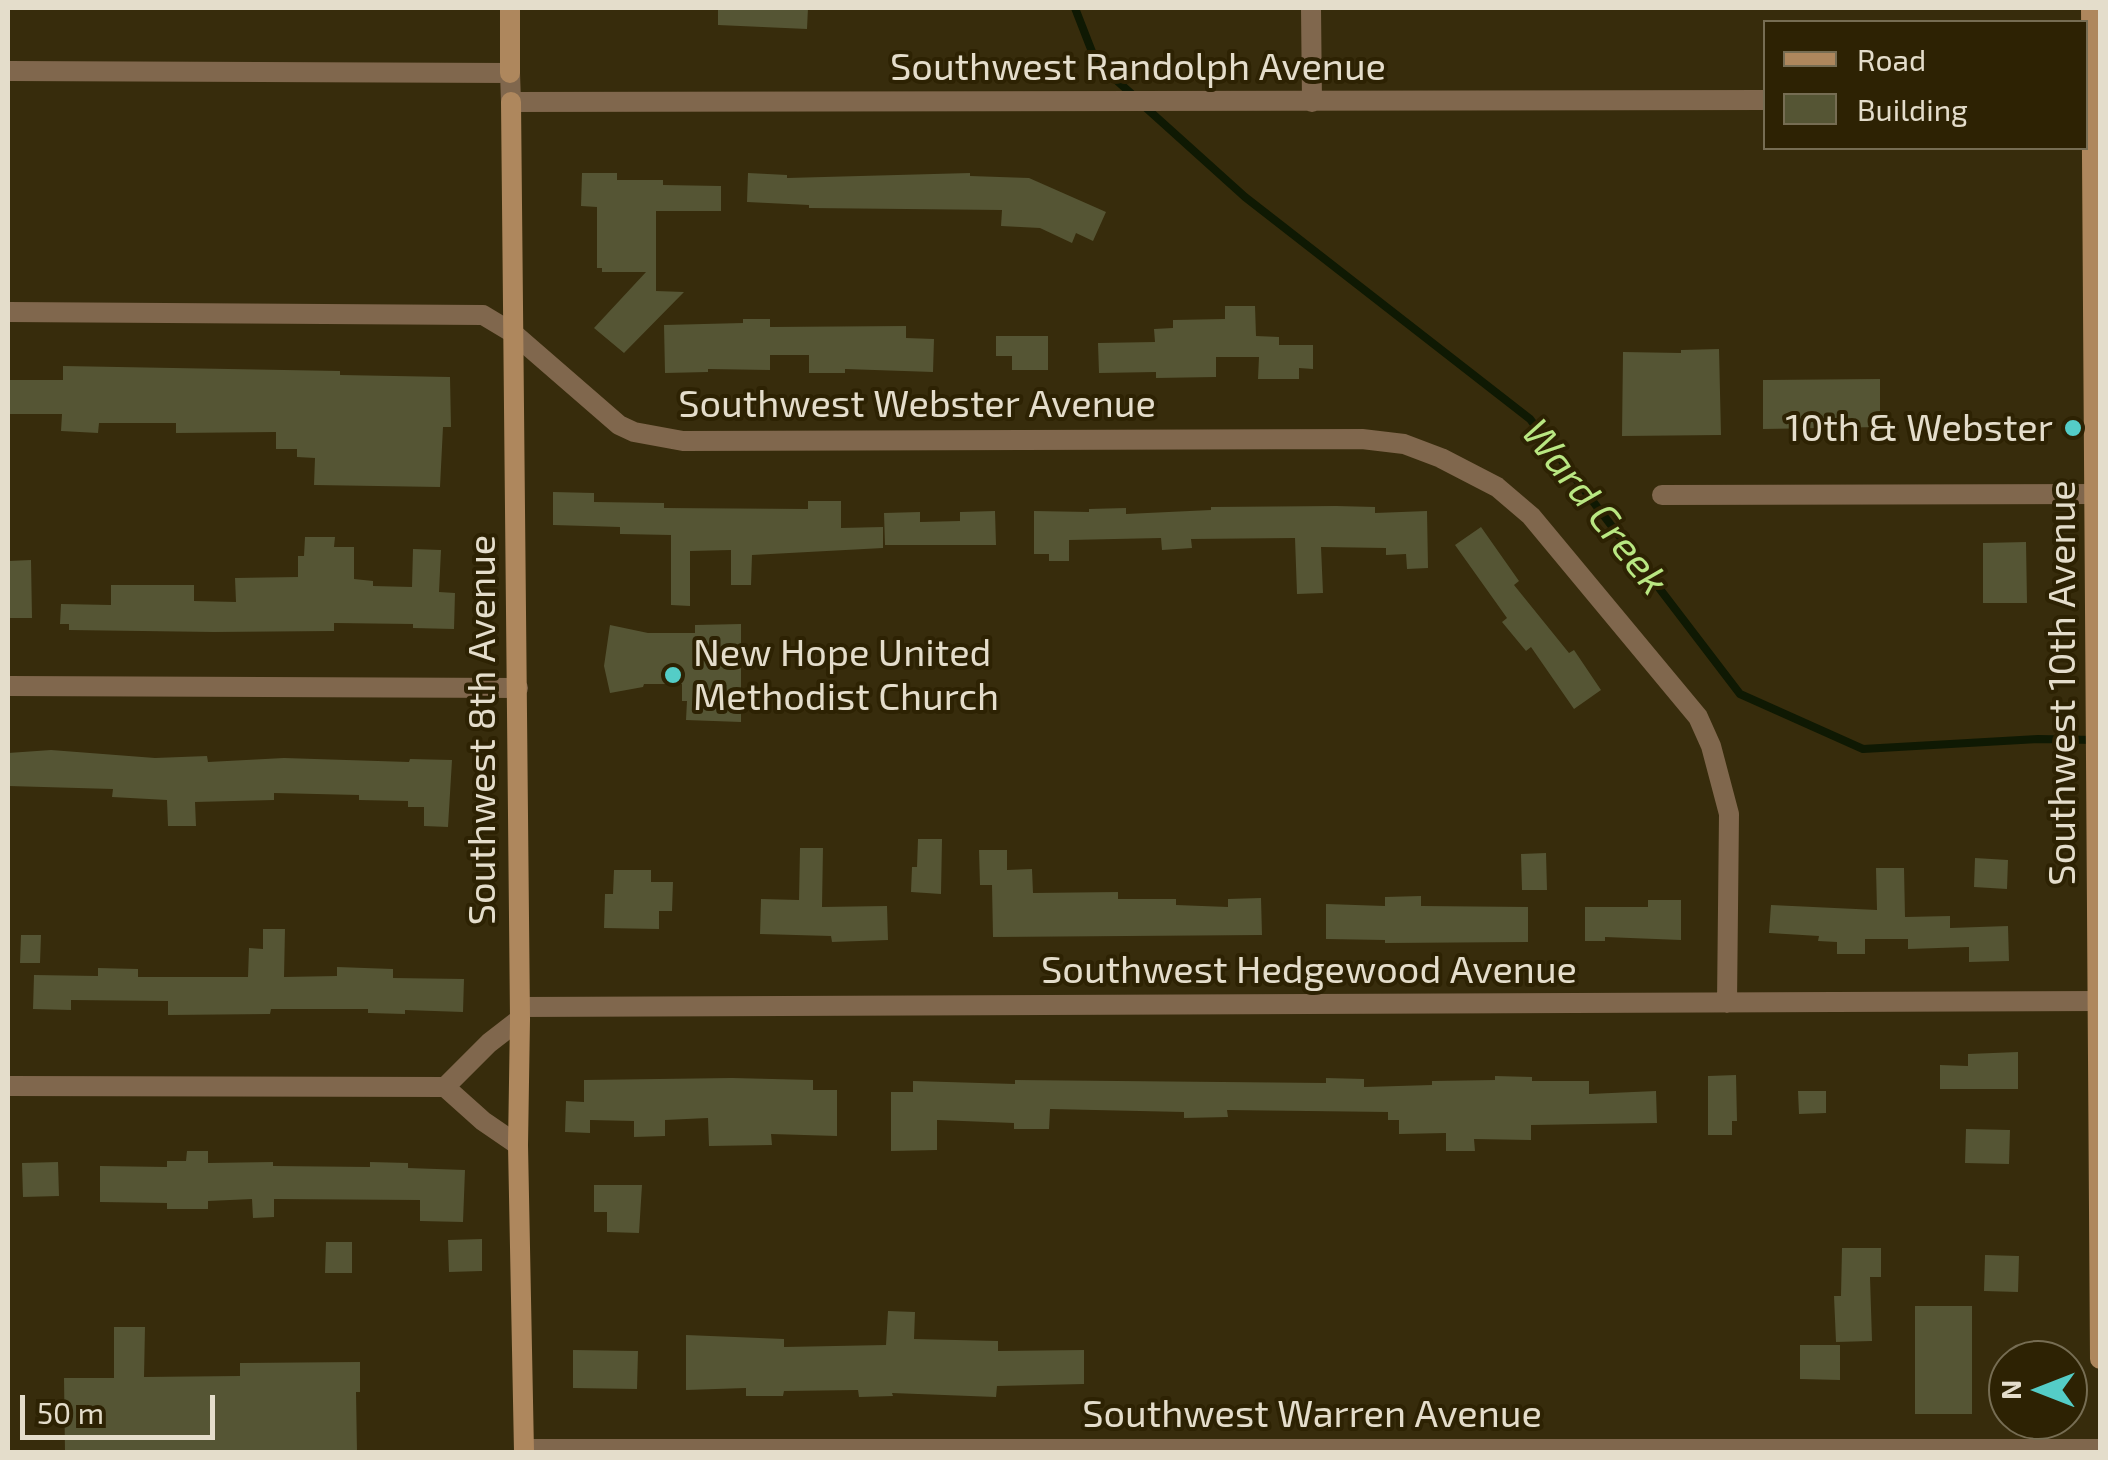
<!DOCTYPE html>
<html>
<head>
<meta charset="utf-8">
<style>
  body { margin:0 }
  #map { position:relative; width:2108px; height:1460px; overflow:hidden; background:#372c0c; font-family:"Exo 2",sans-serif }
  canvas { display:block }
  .frame { position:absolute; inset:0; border:10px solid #e4ddcb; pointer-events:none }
  .legend { position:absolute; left:1763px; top:20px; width:325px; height:130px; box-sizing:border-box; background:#2d2203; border:2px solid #766d53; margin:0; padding:12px 18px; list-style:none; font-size:30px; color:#e4ddcb }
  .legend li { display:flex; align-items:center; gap:20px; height:50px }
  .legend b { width:50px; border:2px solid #766d53 }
  .north { position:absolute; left:1988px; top:1340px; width:100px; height:100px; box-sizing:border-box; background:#2d2203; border:2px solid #766d53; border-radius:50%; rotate:270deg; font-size:28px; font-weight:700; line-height:40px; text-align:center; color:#e4ddcb }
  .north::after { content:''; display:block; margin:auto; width:35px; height:45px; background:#54cdc7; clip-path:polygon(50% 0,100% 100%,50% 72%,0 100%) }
  .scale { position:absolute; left:20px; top:1395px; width:195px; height:45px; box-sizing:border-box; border:5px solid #e4ddcb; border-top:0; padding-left:12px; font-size:30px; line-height:35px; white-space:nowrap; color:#e4ddcb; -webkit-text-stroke:8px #2d2203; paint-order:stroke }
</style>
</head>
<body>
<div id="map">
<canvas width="2108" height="1460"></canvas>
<div class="frame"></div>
<ul class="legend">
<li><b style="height:12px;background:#ae875d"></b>Road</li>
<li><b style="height:28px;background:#555534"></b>Building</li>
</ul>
<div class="north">N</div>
<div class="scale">50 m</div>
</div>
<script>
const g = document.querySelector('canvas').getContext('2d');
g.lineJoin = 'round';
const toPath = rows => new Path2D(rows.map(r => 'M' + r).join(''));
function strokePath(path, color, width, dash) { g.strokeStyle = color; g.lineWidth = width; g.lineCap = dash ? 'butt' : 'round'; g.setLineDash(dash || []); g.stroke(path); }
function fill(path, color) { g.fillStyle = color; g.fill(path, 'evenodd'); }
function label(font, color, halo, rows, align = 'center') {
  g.font = font + ' "Exo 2",sans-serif'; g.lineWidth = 8; g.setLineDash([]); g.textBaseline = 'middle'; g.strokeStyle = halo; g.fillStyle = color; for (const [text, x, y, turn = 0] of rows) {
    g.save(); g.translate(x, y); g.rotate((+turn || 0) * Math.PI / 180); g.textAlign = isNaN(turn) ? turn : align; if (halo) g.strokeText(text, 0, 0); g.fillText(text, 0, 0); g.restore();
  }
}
const stream = toPath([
  [1075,8,1096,62,1134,96],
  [1144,106,1245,197,1530,419,1740,694,1863,749,2038,739,2096,740]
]);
const building = toPath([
  [718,8,808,8,807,29,718,25],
  [582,173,617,173,617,180,663,180,663,185,721,186,721,211,656,211,656,291,684,292,624,353,594,328,646,272,602,272,602,268,597,268,597,207,581,206],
  [748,173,787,175,787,178,970,173,970,176,1029,178,1106,212,1093,241,1076,233,1072,243,1040,228,1001,226,1002,210,809,208,809,205,747,202],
  [1225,306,1255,306,1256,336,1279,337,1279,345,1313,345,1313,369,1299,368,1299,379,1258,379,1259,357,1216,357,1216,377,1156,378,1156,372,1099,373,1098,343,1155,342,1154,329,1173,328,1173,320,1225,319],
  [743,319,770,319,770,327,906,326,906,338,934,339,933,372,845,369,845,373,809,373,809,355,770,355,770,370,708,369,708,372,665,373,664,325,743,323],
  [996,336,1048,336,1048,370,1012,370,1012,356,996,356],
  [1719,349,1721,435,1622,436,1623,352,1681,353,1681,350],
  [63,366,340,371,340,375,450,377,451,427,443,427,440,487,314,485,315,458,297,457,297,449,276,449,276,432,176,433,176,423,99,423,98,433,61,431,62,414,8,414,8,380,63,380],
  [1880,379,1880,427,1763,429,1763,380],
  [553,492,594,493,594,502,664,503,664,508,808,509,808,501,841,501,841,528,883,527,883,548,752,555,751,585,731,585,731,550,690,551,690,606,671,605,671,535,620,534,620,527,553,525],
  [1336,506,1375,507,1375,513,1427,511,1428,568,1407,569,1406,554,1386,555,1386,548,1321,547,1323,593,1297,594,1295,538,1191,539,1192,548,1162,550,1161,538,1069,540,1069,561,1049,561,1049,554,1034,554,1034,511,1089,512,1089,509,1126,508,1126,514,1211,510,1211,507],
  [995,511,996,545,885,545,884,513,920,512,920,522,960,521,960,512],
  [1481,527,1519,581,1514,585,1569,653,1574,650,1601,690,1574,709,1531,647,1526,651,1502,622,1507,618,1455,545],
  [305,537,335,537,334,547,354,547,354,579,373,581,373,586,412,587,413,549,441,550,439,592,455,593,454,629,413,628,413,624,334,623,334,631,214,632,69,630,69,624,60,624,61,604,111,605,111,585,194,585,194,601,236,602,235,578,298,577,298,556,304,556],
  [2026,542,2027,603,1983,603,1983,543],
  [31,560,32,618,8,618,8,561],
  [741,624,741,722,686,720,687,701,682,701,682,684,644,684,643,687,610,693,604,666,610,625,648,633,695,633,695,625],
  [51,750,155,758,207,756,208,762,284,758,409,762,410,759,452,760,448,827,424,826,424,807,408,807,408,801,359,800,359,795,274,793,274,800,195,802,196,826,168,826,167,800,112,797,113,789,8,786,8,753],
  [918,839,942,839,941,894,911,892,912,867,917,867],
  [800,848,823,848,822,907,887,906,888,940,832,942,831,936,760,934,761,899,799,900],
  [979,850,1007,850,1007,870,1032,869,1033,893,1118,892,1118,899,1176,899,1176,905,1228,907,1228,899,1261,898,1262,935,993,937,992,885,980,885],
  [1546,853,1547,890,1522,890,1521,854],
  [1975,858,2008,860,2007,889,1974,887],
  [1876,868,1904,868,1905,917,1950,916,1950,928,2008,926,2009,961,1969,962,1969,947,1908,949,1908,939,1865,939,1865,954,1837,954,1837,942,1818,941,1819,936,1769,933,1771,905,1877,910],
  [614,870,651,870,651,882,673,882,672,911,659,911,659,929,604,928,605,894,613,894],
  [1421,896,1421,906,1528,907,1528,942,1385,943,1385,940,1326,939,1326,904,1385,906,1385,897],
  [1648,900,1681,900,1681,940,1605,937,1605,941,1585,941,1585,907,1648,907],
  [263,929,285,929,284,977,337,976,337,967,393,969,393,978,464,979,463,1012,405,1010,405,1014,368,1013,368,1009,271,1009,270,1014,168,1015,168,1001,71,1000,71,1010,33,1009,34,975,98,976,98,968,138,969,138,977,248,977,249,948,263,949],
  [21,935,41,935,40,963,20,963],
  [2018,1052,2018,1089,1940,1089,1940,1065,1968,1066,1968,1054],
  [1736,1075,1737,1121,1732,1121,1732,1135,1708,1135,1708,1076],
  [1495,1076,1532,1077,1532,1081,1589,1081,1589,1094,1656,1091,1657,1123,1531,1125,1531,1140,1474,1139,1475,1151,1446,1151,1446,1133,1399,1134,1399,1120,1388,1120,1388,1112,1227,1110,1228,1117,1184,1118,1184,1112,1050,1109,1049,1129,1014,1129,1014,1123,937,1120,937,1150,891,1151,891,1092,913,1092,913,1081,1015,1084,1015,1080,1326,1083,1326,1078,1364,1079,1364,1087,1432,1085,1432,1081,1495,1080],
  [732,1078,813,1080,813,1090,837,1090,837,1136,771,1134,772,1145,709,1146,708,1118,665,1120,665,1136,634,1137,634,1121,590,1120,590,1133,565,1132,566,1101,584,1102,584,1080],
  [1798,1091,1826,1091,1826,1113,1799,1114],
  [1966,1129,2010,1130,2009,1164,1965,1163],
  [187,1151,208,1151,208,1163,273,1162,273,1166,370,1167,370,1162,408,1163,408,1168,465,1170,463,1222,420,1221,420,1200,274,1199,274,1217,253,1218,252,1199,208,1201,208,1209,167,1209,167,1203,100,1202,100,1166,167,1167,167,1161,186,1161],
  [58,1162,59,1196,23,1197,22,1163],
  [594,1185,642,1185,639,1233,607,1232,607,1212,594,1212],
  [482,1239,482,1271,449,1272,448,1240],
  [326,1242,352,1242,352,1273,325,1273],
  [1842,1248,1881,1248,1881,1277,1870,1277,1872,1341,1836,1342,1834,1296,1841,1296],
  [1985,1255,2019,1256,2018,1292,1984,1291],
  [1915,1306,1972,1306,1972,1414,1915,1414],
  [888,1311,915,1312,914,1339,998,1341,998,1351,1084,1350,1084,1384,997,1386,996,1397,892,1393,893,1396,859,1397,858,1390,784,1391,783,1396,746,1396,746,1388,686,1390,686,1335,784,1339,784,1347,886,1345],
  [114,1327,145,1327,144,1377,240,1376,240,1363,360,1362,360,1392,356,1392,357,1452,65,1452,64,1378,114,1378],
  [1800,1345,1840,1345,1840,1380,1800,1379],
  [573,1350,638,1351,637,1389,573,1388]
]);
const street = toPath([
  [1311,8,1312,102],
  [8,71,510,73,511,102,1766,100],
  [8,312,483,315,513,333,619,425,634,432,683,441,1362,439,1404,444,1441,458,1497,487,1531,516,1698,717,1711,746,1729,814,1727,1003],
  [1662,495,2100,494],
  [8,686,518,688],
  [520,1007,2098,1001],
  [8,1086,445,1087,483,1121,518,1145],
  [445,1087,489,1043,520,1019],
  [524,1449,2100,1449]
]);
const secondary = toPath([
  [510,8,510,73],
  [2091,8,2100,1359],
  [511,102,520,1019,518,1145,524,1452]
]);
const markers = [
  [2073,428,10,"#54cdc7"],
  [673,675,10,"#54cdc7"]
];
const streetNames = [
  ["Southwest Randolph Avenue",1138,67],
  ["Southwest Webster Avenue",917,404],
  ["Southwest 10th Avenue",2062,683,-90],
  ["Southwest 8th Avenue",482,730,-90],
  ["Southwest Hedgewood Avenue",1309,970],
  ["Southwest Warren Avenue",1312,1414]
];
const poiNames = [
  ["10th & Webster",2053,428],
  ["New Hope United",693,653,"left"],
  ["Methodist Church",693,697,"left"]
];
const waterNames = [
  ["Ward Creek",1595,507,52]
];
strokePath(stream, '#0f1903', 8);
fill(building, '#555534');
strokePath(street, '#80674d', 20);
strokePath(secondary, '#ae875d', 20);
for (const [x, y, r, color] of markers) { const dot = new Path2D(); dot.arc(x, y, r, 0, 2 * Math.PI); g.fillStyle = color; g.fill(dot); strokePath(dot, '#2d2203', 4); }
label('38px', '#e4ddcb', '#2d2203', streetNames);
label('38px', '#e4ddcb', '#2d2203', poiNames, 'right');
label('italic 40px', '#b9e782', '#2d2203', waterNames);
</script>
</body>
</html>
